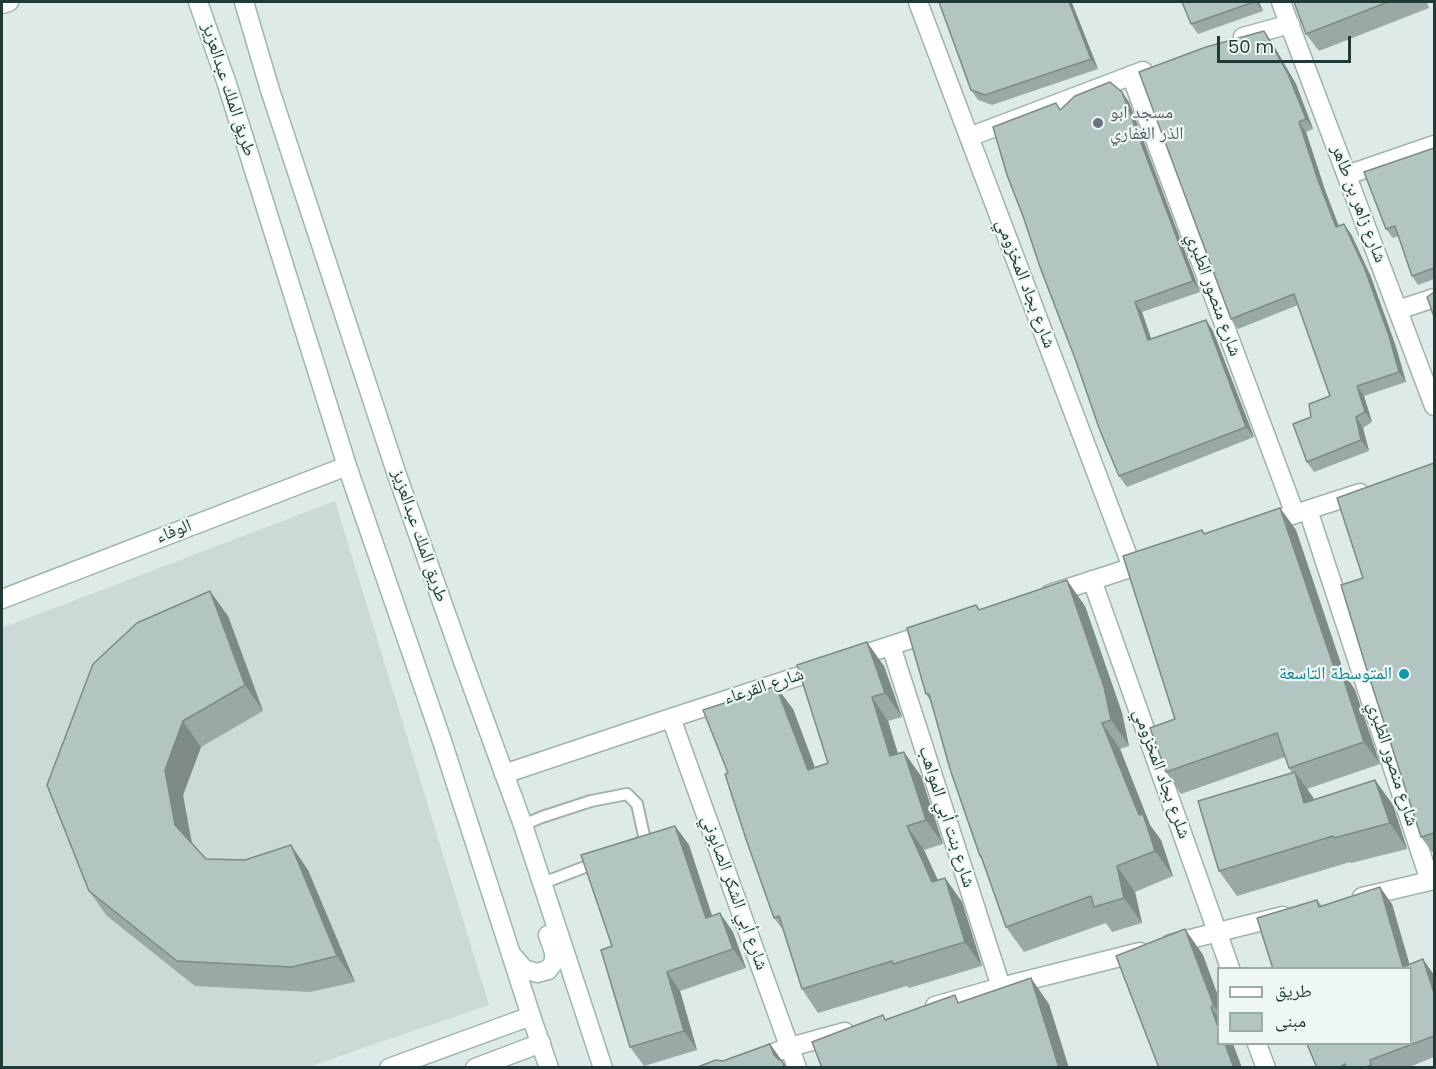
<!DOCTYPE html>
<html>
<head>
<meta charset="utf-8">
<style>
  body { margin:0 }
  #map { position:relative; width:1436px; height:1069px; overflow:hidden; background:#ddeae7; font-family:Poppins,"Noto Naskh Arabic",sans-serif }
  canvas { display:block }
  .frame { position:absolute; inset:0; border:3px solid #1f3a37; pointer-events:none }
  .legend { position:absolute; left:1217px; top:967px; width:195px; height:78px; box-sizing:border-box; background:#eef7f4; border:2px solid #9baba8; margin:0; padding:8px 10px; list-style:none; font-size:18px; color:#1f3a37 }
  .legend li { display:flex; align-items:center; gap:12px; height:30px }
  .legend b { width:30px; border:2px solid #9baba8 }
  .scale { position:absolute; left:1217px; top:36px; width:134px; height:27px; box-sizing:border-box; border:3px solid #1f3a37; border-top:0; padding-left:8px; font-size:18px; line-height:21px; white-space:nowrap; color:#1f3a37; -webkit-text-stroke:4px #eef7f4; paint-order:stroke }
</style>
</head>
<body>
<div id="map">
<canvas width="1436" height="1069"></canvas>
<div class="frame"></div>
<ul class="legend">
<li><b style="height:8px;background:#fff"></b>طريق</li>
<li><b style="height:16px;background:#b3c5c0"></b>مبنى</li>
</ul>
<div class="scale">50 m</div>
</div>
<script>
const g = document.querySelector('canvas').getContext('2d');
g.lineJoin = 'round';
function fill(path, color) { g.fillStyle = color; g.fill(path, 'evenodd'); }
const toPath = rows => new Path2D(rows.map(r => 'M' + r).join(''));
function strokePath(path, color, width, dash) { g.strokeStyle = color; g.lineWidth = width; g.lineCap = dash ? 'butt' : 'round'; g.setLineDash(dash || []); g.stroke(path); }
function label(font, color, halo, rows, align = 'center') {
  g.font = font + ' Poppins,"Noto Naskh Arabic",sans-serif'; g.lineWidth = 4.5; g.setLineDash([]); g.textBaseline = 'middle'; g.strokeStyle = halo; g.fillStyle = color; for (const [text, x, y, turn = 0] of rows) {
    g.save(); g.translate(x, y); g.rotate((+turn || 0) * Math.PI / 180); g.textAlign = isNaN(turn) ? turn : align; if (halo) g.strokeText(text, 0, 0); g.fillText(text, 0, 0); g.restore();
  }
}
const built = toPath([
  [335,501,489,1005,308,1067,2,1068,2,628]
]);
const service = toPath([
  [523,825,542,817,591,801,627,794,637,804,645,840,637,844],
  [543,883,598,862]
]);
const minor = toPath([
  [918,2,1132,567],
  [1281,2,1434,406],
  [1243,37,1290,24],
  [1131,75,1295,514],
  [969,137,1143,71],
  [1347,175,1434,145],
  [1398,310,1434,298],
  [1308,510,1430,881],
  [1264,524,1360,493],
  [1092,580,1230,968],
  [1050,594,1149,562],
  [2,599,347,466],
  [891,646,1001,987],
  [850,659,932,632],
  [671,718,797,1068],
  [504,774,671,718,824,668],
  [1362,897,1434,880],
  [1170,944,1283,916],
  [935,1006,1001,987,1140,952],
  [1257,1044,1266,1068],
  [732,1068,790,1047,845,1032]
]);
const tertiary = toPath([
  [389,1068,531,1016],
  [475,1068,541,1043]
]);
const secondary = toPath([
  [198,2,226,81,347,466,442,741,531,1016,549,1068],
  [244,2,270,90,397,475,464,664,523,825,603,1068],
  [2,4,9,2],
  [513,956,524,969,537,973,548,970,554,962,554,952,548,935]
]);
const wall = toPath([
  [939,2,1075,2,1072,3,1098,69,992,105,978,100,971,90],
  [1182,2,1259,2,1263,11,1198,34,1191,24],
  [1294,2,1427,2,1429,8,1319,51,1306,34],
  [1271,41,1296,84,1313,129,1306,132,1325,190,1338,226,1351,234,1371,277,1396,347,1406,382,1364,396,1372,422,1363,428,1369,451,1314,472,1307,462,1311,417,1330,396,1298,305,1238,329,1231,319],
  [1129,102,1200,292,1142,312,1151,339,1206,320,1213,331,1254,437,1127,487,1119,476,1060,109],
  [1434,148,1434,279,1418,285,1412,276,1399,236,1393,238,1386,229],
  [1434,463,1434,852,1432,852,1421,837,1363,578],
  [1280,508,1296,530,1344,673,1355,690,1380,764,1307,789,1313,800,1375,780,1393,805,1407,849,1351,863,1350,862,1237,896,1219,871,1292,773,1289,768,1285,757,1181,794,1166,772,1205,534],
  [976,605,980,610,1085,606,1122,713,1129,746,1120,749,1150,825,1161,840,1173,876,1135,892,1142,923,1112,932,1106,923,1024,952,1006,927,982,860,980,856,930,700,926,694],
  [228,616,263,711,201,747,183,795,192,843,206,859,308,870,355,982,310,992,195,986,107,916,89,891],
  [884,666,902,717,888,721,898,754,921,776,943,844,924,850,938,880,945,878,962,902,982,966,909,988,907,986,818,1013,802,989,784,931,774,918,728,773,793,709,815,768,828,763],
  [675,826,689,845,712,916,733,932,746,968,680,991,697,1050,644,1066,630,1047,612,946],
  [1317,900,1322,906,1392,904,1409,964,1434,975,1434,1057,1407,1068,1317,1068,1410,1044,1273,969],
  [1185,929,1203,955,1218,996,1218,1044,1233,1044,1242,1068,1159,1068]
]);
const shadedWall = toPath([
  [1069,2,1071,2,1072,3,1098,69,1091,59],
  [1256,2,1259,2,1263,11],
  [1264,31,1271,41,1296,84,1313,129,1306,119],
  [1122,92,1129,102,1200,292,1193,281],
  [1299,122,1306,132,1325,190,1343,237,1336,227,1318,180],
  [1344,224,1351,234,1371,277,1396,347,1406,382,1399,372],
  [1135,302,1142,312,1155,350,1148,340],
  [1206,320,1213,331,1254,437,1246,427],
  [1357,386,1364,396,1372,422,1365,412],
  [1356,417,1363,428,1369,451,1361,440],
  [1280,508,1296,530,1344,673,1355,690,1380,764,1364,742,1335,670],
  [1067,580,1085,606,1122,713,1129,746,1111,720],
  [210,591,228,616,263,711,245,685],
  [867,642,884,666,902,717,885,693],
  [776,686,793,709,825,794,808,770],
  [872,697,888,721,906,780,890,756],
  [183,721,201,747,183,795,193,851,175,825,165,770],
  [1102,723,1120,749,1150,825,1161,840,1173,876,1155,851,1139,815],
  [904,752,921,776,943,844,926,820],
  [1295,772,1313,797,1322,829,1304,803],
  [1375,780,1393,805,1407,849,1390,823],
  [675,826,689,845,719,937,706,918],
  [907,826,924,850,949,905,932,882],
  [291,845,308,870,355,982,337,956],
  [1117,866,1135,892,1142,923,1124,898],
  [945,878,962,902,982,966,965,942],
  [1380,887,1392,904,1415,983,1403,967],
  [720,913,733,932,746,968,733,949],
  [1185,929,1203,955,1218,996,1218,1012,1214,1006],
  [1423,959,1434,975,1434,993],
  [667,972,680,991,697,1050,684,1031],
  [1031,978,1049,1004,1069,1068,1059,1068],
  [1211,1007,1218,1018,1218,1027],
  [770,1044,783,1062,787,1068,783,1068,774,1055],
  [1225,1044,1233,1044,1242,1068,1234,1068]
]);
const building = toPath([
  [939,2,1069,2,1091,59,985,95,971,90,939,2],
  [1182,2,1254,2,1191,24,1182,2],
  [1294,2,1388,2,1306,34,1294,2],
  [1264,31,1288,74,1306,119,1299,122,1318,180,1336,227,1344,224,1364,267,1389,336,1399,372,1357,386,1365,412,1356,417,1361,440,1307,462,1293,424,1311,417,1309,404,1330,396,1294,294,1231,319,1139,72,1206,47,1264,31],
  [1110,82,1122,92,1193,281,1135,302,1148,340,1206,320,1246,427,1119,476,1099,428,1076,361,1040,267,1023,216,1007,175,993,127,1056,103,1060,110,1075,96,1110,82],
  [1434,148,1434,268,1412,276,1395,226,1386,229,1364,172,1434,148],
  [1434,292,1434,317,1427,297,1434,292],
  [1434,463,1434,833,1421,837,1366,667,1341,585,1363,578,1337,498,1434,463],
  [1280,508,1335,670,1340,668,1364,742,1289,768,1277,733,1166,772,1150,728,1175,719,1123,556,1202,530,1204,534,1280,508],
  [1067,580,1104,687,1111,720,1102,723,1139,815,1143,814,1155,851,1117,866,1124,898,1094,907,1091,896,1006,927,981,856,980,856,950,769,929,694,926,694,907,628,976,605,979,610,1067,580],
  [210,591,245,685,183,721,165,770,175,825,206,859,245,860,291,845,337,956,292,967,177,961,89,891,47,785,93,664,137,623,210,591],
  [867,642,885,693,872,697,890,756,904,752,926,820,907,826,932,882,945,878,965,942,893,964,892,961,802,989,779,916,774,918,747,842,725,774,728,773,703,710,776,686,808,770,828,763,797,665,867,642],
  [1295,772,1304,803,1375,780,1390,823,1334,838,1333,836,1219,871,1198,801,1295,772],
  [675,826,706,918,720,913,733,949,667,972,684,1031,630,1047,601,950,612,946,581,855,675,826],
  [1380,887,1403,967,1423,959,1434,993,1434,1036,1370,1060,1371,1065,1363,1068,1346,1068,1345,1064,1338,1068,1317,1068,1307,1044,1410,1044,1410,969,1273,969,1257,918,1317,900,1319,907,1380,887],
  [1185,929,1214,1006,1211,1007,1218,1027,1218,1044,1225,1044,1234,1068,1159,1068,1116,956,1185,929],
  [1031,978,1059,1068,822,1068,812,1042,883,1015,885,1020,955,995,958,1003,1031,978],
  [770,1044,774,1055,778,1059,782,1061,785,1068,695,1068,716,1060,723,1061,770,1044]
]);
const markers = [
  [1098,123,6,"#6b7280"],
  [1404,674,6,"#0f9aa8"]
];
const streetNames = [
  ["طريق الملك عبدالعزيز",228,90,72],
  ["شارع زاهر بن طاهر",1358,204,69],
  ["شارع بجاد المخزومي",1025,284,69],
  ["شارع منصور الطبري",1213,295,70],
  ["الوفاء",174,532,-21],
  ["طريق الملك عبدالعزيز",419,536,71],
  ["شارع القرعاء",764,687,-18],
  ["شارع منصور الطبري",1392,764,72],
  ["شلرع بجاد المخزومي",1161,774,70],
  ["شارع بنت أبي المواهب",946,817,72],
  ["شارع أبي الشكر الصابوني",734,893,70]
];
const worshipNames = [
  ["مسجد ابو",1110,113],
  ["الذر الغفاري",1110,134]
];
const cultureNames = [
  ["المتوسطة التاسعة",1392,674]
];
fill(built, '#ccdad6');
strokePath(service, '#a0b2af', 14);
strokePath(minor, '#a0b2af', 21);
strokePath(tertiary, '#a0b2af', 21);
strokePath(secondary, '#9cb6b1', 21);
strokePath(service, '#fff', 10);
strokePath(minor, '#fff', 18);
strokePath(tertiary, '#fff', 18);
strokePath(secondary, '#fff', 18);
fill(wall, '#9aa9a5');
fill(shadedWall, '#7d8a86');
fill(building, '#b3c5c0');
strokePath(building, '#7d8a86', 1.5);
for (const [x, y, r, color] of markers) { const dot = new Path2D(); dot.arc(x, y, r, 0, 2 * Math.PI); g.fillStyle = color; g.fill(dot); strokePath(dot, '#eef7f4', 2); }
label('18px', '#1f3a37', '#eef7f4', streetNames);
label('18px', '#5b616d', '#eef7f4', worshipNames, 'left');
label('18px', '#0d838f', '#eef7f4', cultureNames, 'right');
</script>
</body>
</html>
